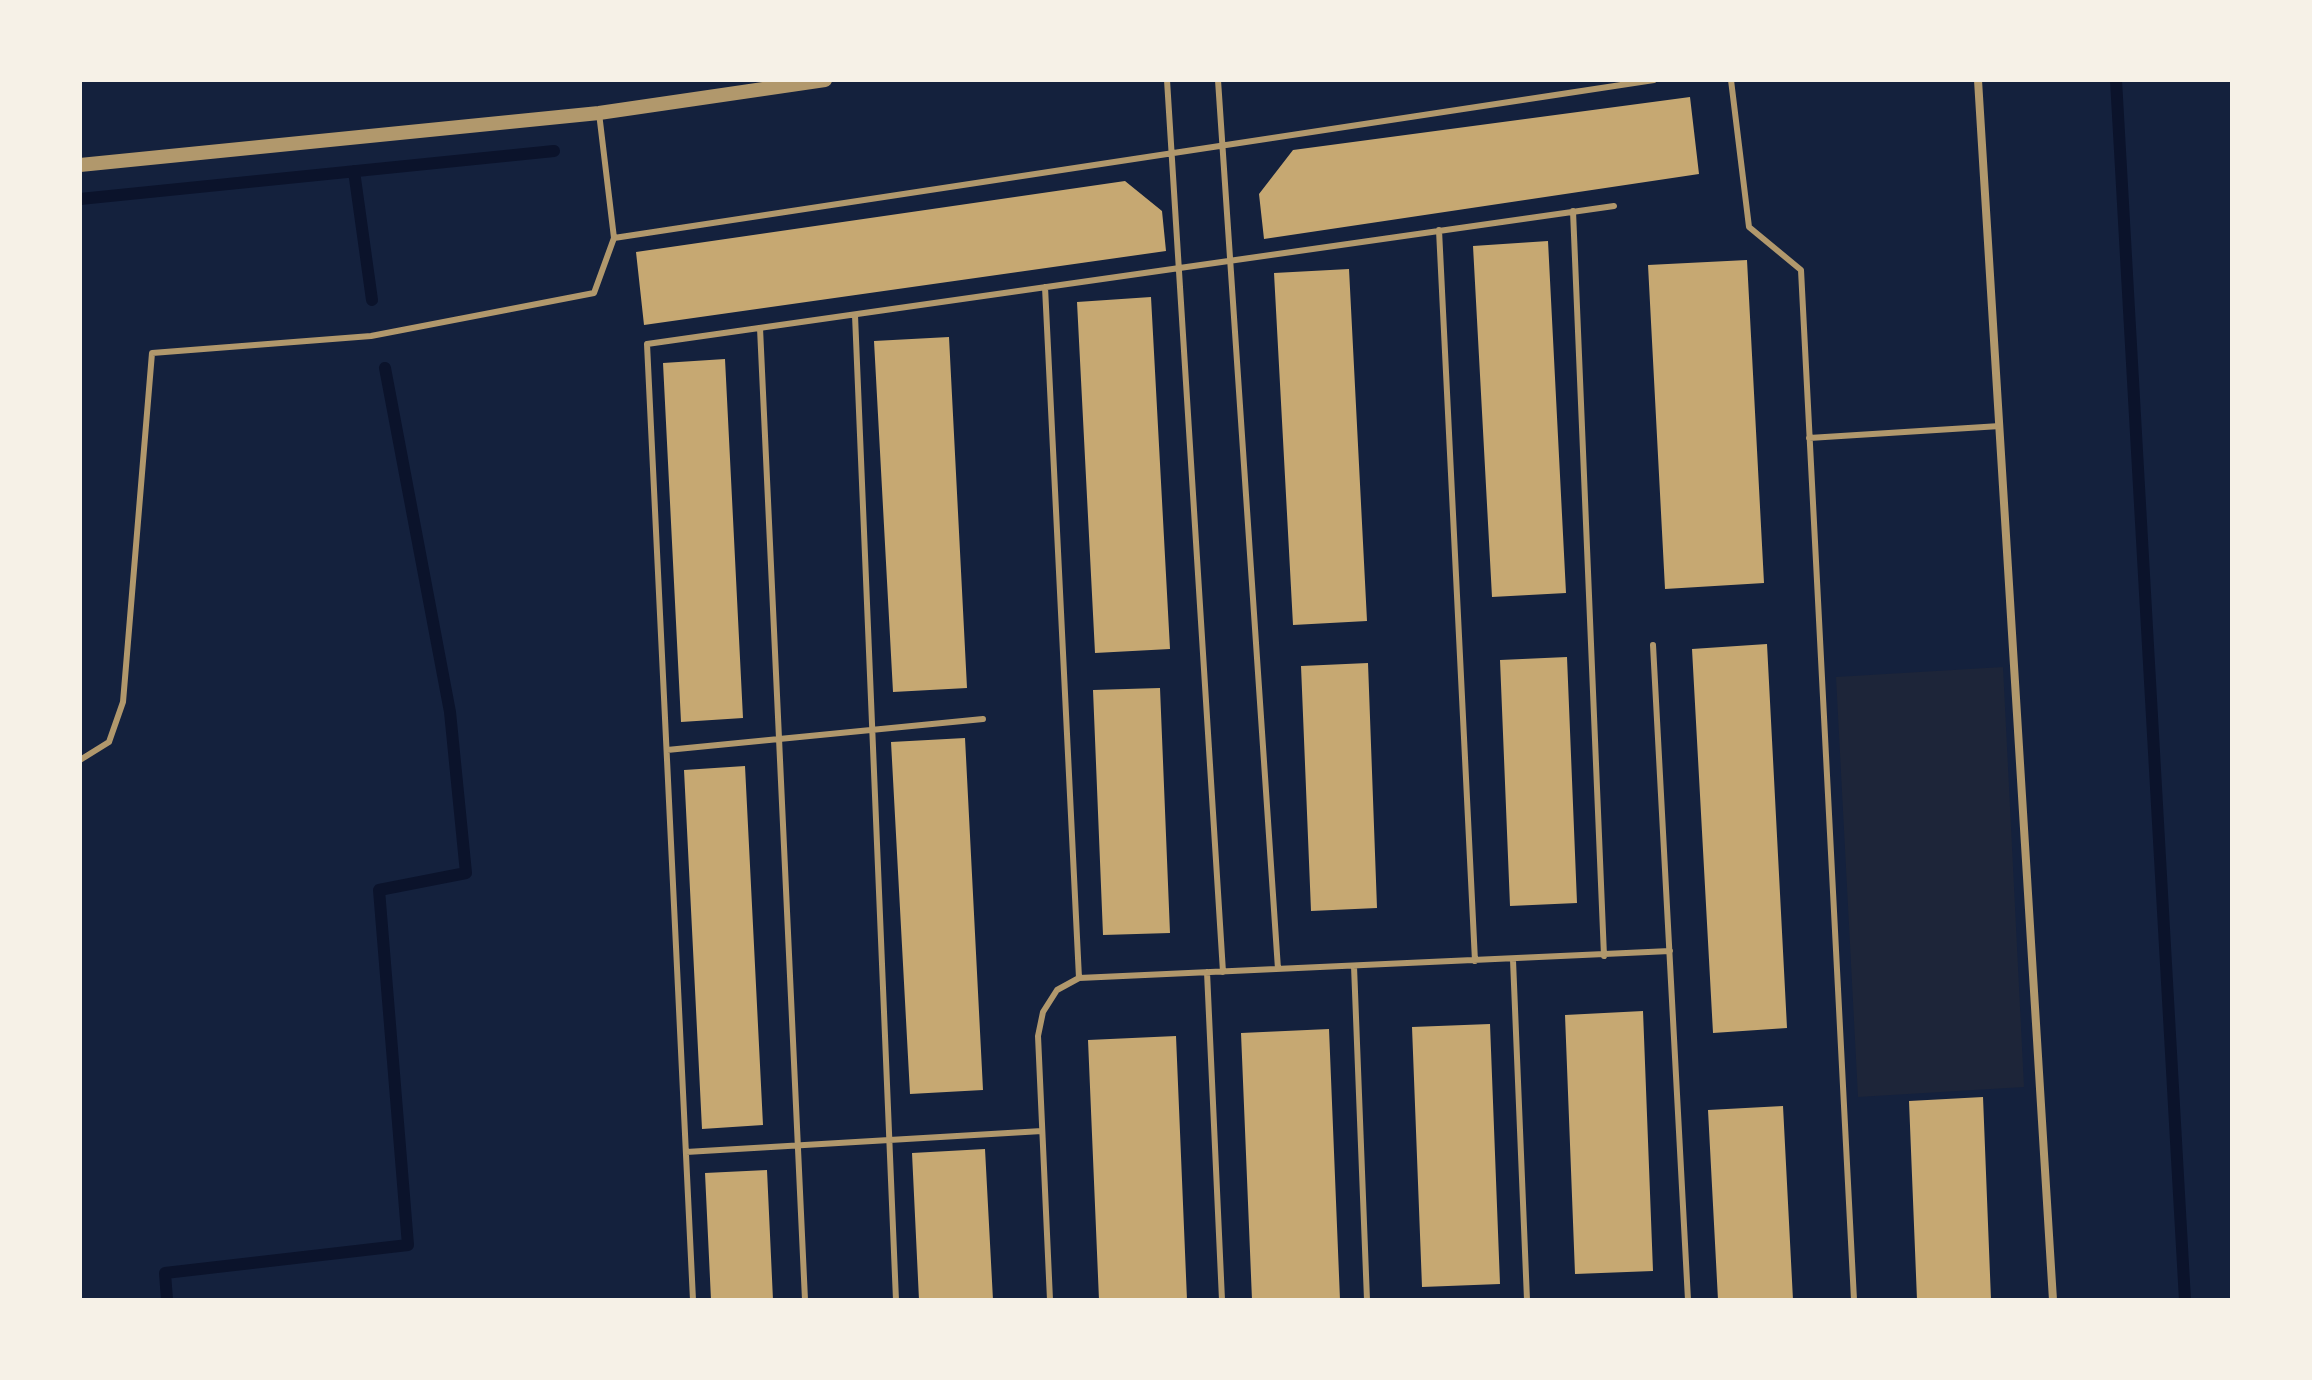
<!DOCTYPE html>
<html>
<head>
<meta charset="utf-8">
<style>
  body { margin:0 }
  #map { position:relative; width:2312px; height:1380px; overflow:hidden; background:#14213d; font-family:Signika,sans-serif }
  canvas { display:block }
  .frame { position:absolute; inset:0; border:82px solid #f6f1e7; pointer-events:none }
</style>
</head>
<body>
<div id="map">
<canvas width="2312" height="1380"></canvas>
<div class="frame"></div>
</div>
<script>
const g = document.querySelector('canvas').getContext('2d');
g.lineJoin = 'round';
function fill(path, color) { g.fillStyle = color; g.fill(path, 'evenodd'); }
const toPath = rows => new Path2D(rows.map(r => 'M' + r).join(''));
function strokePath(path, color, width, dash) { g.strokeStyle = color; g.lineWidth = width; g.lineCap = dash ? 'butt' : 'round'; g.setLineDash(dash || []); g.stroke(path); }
const green = toPath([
  [2003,667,2024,1087,1858,1097,1836,677]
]);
const stream = toPath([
  [2116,80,2185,1300],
  [354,171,372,300],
  [80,199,554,151],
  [167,1300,165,1273,408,1245,379,890,466,873,450,712,385,368]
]);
const building = toPath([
  [1690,97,1699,174,1264,239,1259,194,1293,150],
  [1125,181,1162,211,1166,251,644,325,636,252],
  [1548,241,1566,593,1492,597,1473,246],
  [1747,260,1764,583,1665,589,1648,265],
  [1349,269,1367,621,1293,625,1274,273],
  [1151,297,1170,649,1095,653,1077,302],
  [949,337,967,688,893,692,874,341],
  [725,359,743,718,681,722,663,363],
  [1767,644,1787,1028,1713,1033,1692,649],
  [1567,657,1577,903,1510,906,1500,660],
  [1368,663,1377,908,1311,911,1301,666],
  [1160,688,1170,933,1103,935,1093,690],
  [965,738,983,1090,910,1094,891,742],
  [745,766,763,1125,702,1129,684,770],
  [1643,1011,1653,1271,1575,1274,1565,1015],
  [1490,1024,1500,1284,1422,1287,1412,1027],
  [1329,1029,1340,1300,1252,1300,1241,1033],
  [1176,1036,1187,1300,1099,1300,1088,1040],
  [1983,1097,1991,1300,1917,1300,1909,1101],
  [1783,1106,1793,1300,1718,1300,1708,1110],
  [985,1149,993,1300,919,1300,912,1153],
  [767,1170,773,1300,711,1300,705,1173]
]);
const service = toPath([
  [1167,80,1223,972],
  [1218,80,1278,969],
  [1731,80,1749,227,1801,270,1854,1300],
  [599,113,614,238,1654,80],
  [1573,211,1604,956],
  [1439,230,1475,961],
  [1045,287,1079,978],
  [855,315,896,1300],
  [760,328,805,1300],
  [1809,438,2000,426],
  [1653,645,1688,1300],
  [667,750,983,719],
  [80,760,109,742,123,702,152,353,371,336,594,293,614,238],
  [1513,960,1527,1300],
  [1354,966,1367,1300],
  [1207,972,1222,1300],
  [686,1152,1042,1131],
  [693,1300,647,344,1614,206],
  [1050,1300,1038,1036,1043,1012,1057,990,1079,978,1670,951]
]);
const minor = toPath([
  [1978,80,2053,1300]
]);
const tertiary = toPath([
  [80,165,599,113,825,80]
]);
fill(green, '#1d2539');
strokePath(stream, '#0b132b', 12);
fill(building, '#c6a872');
strokePath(service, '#b1986c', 6);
strokePath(minor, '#b1986c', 8);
strokePath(tertiary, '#b1986c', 14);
</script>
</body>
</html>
